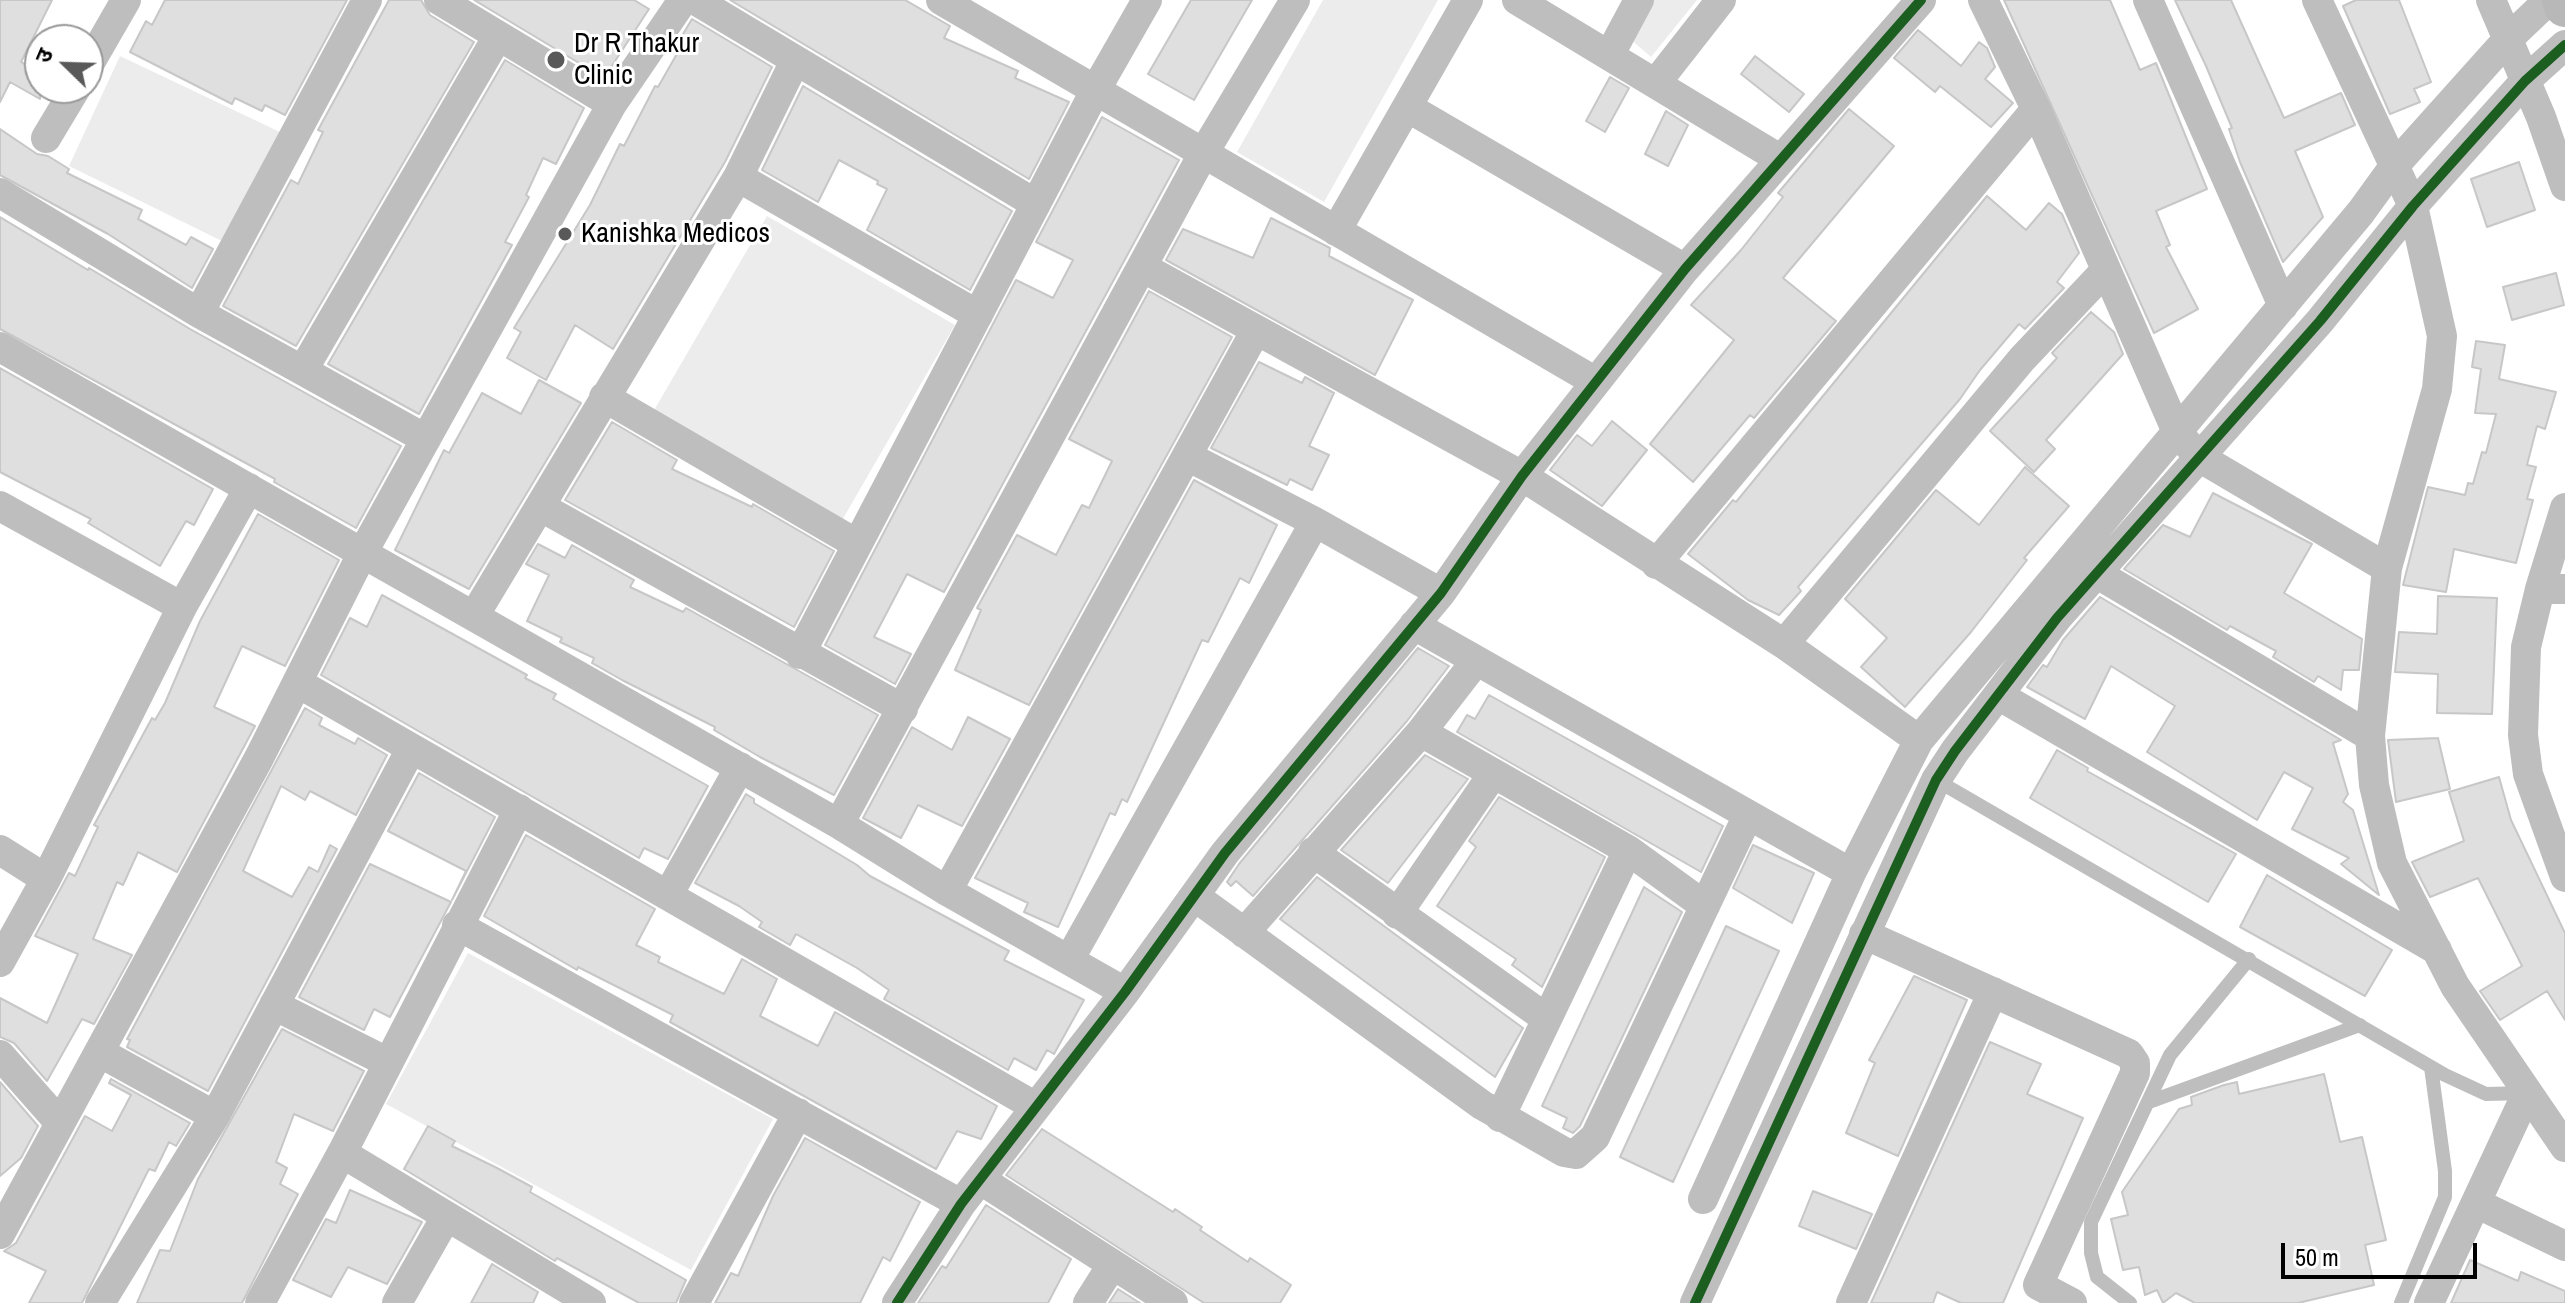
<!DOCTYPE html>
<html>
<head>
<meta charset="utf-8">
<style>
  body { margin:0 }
  #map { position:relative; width:2565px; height:1303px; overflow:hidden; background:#fff; font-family:"Archivo Narrow","Noto Sans Devanagari",sans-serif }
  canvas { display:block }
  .north { position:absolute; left:24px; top:24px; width:80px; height:80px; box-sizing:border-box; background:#fff; border:2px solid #999; border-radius:50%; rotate:293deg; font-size:22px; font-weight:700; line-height:32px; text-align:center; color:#000 }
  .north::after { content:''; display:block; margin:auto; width:28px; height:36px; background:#595959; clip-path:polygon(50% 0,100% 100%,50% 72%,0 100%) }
  .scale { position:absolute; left:2281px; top:1243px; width:196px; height:36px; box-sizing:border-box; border:4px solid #000; border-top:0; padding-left:10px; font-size:24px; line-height:28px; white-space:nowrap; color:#000; -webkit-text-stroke:6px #fff; paint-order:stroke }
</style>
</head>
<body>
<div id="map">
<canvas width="2565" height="1303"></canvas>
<div class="north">उ</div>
<div class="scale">50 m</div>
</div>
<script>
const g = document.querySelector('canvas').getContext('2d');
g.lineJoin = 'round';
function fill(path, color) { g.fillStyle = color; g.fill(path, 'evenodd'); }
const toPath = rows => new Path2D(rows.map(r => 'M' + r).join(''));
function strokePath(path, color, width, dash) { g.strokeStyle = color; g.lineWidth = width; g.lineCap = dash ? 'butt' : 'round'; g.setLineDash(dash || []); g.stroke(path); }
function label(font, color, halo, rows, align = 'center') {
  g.font = font + ' "Archivo Narrow",sans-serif'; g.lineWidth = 6; g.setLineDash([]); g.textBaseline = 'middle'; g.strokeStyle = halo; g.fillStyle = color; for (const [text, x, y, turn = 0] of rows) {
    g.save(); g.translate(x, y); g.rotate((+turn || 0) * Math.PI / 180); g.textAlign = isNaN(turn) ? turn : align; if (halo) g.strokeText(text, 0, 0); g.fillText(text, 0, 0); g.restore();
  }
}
const green = toPath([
  [1323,0,1438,0,1324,202,1237,152],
  [1650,0,1697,0,1651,57,1629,38],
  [120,56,280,132,228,244,69,166],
  [767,216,955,325,841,522,653,412],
  [468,953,773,1119,691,1270,386,1104]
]);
const building = toPath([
  [0,0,52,0,21,62,40,73,40,99,10,82,0,102,0,0],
  [165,0,347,0,285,115,265,105,262,111,235,98,232,104,130,52,146,21,152,25,165,0],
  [389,0,421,0,430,15,474,42,296,346,223,306,291,180,298,184,323,132,318,130,389,0],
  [474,0,634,0,649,9,604,78,474,0],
  [730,0,905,0,950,26,944,38,1018,71,1015,78,1069,102,1029,179,730,0],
  [1191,0,1252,0,1194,100,1148,74,1191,0],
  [2004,0,2110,0,2140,70,2156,63,2207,189,2156,211,2170,245,2166,247,2198,309,2154,333,2004,0],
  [2175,0,2231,0,2284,118,2341,93,2355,125,2295,151,2323,217,2283,262,2240,162,2229,129,2232,128,2206,66,2175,0],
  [2356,0,2399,0,2431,82,2414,89,2420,102,2390,114,2343,6,2356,0],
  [692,19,772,67,725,162,613,349,575,325,546,380,507,358,521,332,514,328,590,205,620,144,624,146,655,86,658,87,678,52,674,49,692,19],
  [1918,30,1961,66,1979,42,1987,48,1995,67,1985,79,2013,103,1991,127,1940,86,1935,92,1894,58,1918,30],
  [1755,56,1804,94,1789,112,1741,74,1755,56],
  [505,60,584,108,556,164,543,158,526,195,529,197,505,242,512,245,419,414,328,364,505,60],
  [1610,77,1629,88,1605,132,1586,121,1610,77],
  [803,86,1012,211,970,290,867,230,887,189,877,184,878,181,839,160,818,202,762,170,803,86],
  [1849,109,1894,146,1783,278,1836,321,1754,418,1750,415,1693,482,1650,444,1734,340,1691,305,1741,250,1783,197,1778,193,1849,109],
  [1666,111,1688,125,1668,166,1645,154,1666,111],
  [1102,117,1179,160,944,592,907,574,874,637,911,654,895,684,825,645,1016,280,1053,298,1073,260,1036,242,1102,117],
  [0,129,37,154,48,156,69,169,67,173,142,210,138,219,186,245,191,237,213,249,192,288,108,234,0,175,0,129],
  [2519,162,2535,210,2487,227,2471,179,2519,162],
  [1987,196,2026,230,2049,203,2062,214,2079,253,2057,282,2064,288,2025,329,2019,324,1980,370,1960,399,1798,587,1801,591,1779,615,1748,600,1688,554,1733,500,1736,502,1987,196],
  [0,217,88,270,89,268,190,329,401,446,356,528,274,482,275,479,0,329,0,217],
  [1271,218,1330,248,1329,256,1413,300,1375,375,1166,260,1183,229,1253,258,1271,218],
  [2556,273,2564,305,2512,320,2503,287,2556,273],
  [1149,291,1232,337,1029,705,955,670,981,610,977,608,1017,535,1056,555,1082,505,1089,508,1112,461,1069,439,1149,291],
  [2091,312,2114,332,2123,354,2046,440,2055,449,2034,472,1990,431,2057,358,2052,353,2091,312],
  [2476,341,2505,345,2499,379,2556,392,2545,429,2537,426,2527,465,2536,467,2527,499,2533,500,2516,563,2454,549,2446,592,2403,585,2428,487,2465,495,2468,483,2473,484,2482,452,2486,453,2496,414,2475,413,2481,369,2472,367,2476,341],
  [1259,362,1302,383,1305,377,1334,393,1309,446,1329,455,1312,490,1290,479,1287,485,1211,448,1259,362],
  [0,368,213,489,194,525,186,521,160,566,88,523,91,519,0,472,0,368],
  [539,380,581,403,469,589,395,550,444,450,449,453,482,393,521,414,539,380],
  [1612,421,1647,450,1602,506,1550,470,1577,435,1592,446,1612,421],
  [612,422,677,460,672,469,752,507,753,504,834,551,794,627,565,500,612,422],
  [2025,467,2069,506,2024,558,2027,560,1971,632,1905,707,1861,667,1887,638,1845,599,1936,490,1979,525,2025,467],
  [1194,480,1277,525,1249,583,1240,578,1208,642,1202,640,1127,802,1122,799,1115,815,1110,813,1058,927,1024,912,1028,903,975,878,1194,480],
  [2213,493,2312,544,2284,593,2362,639,2359,670,2343,670,2341,690,2318,676,2314,682,2273,657,2276,651,2230,626,2227,630,2124,569,2163,525,2190,537,2213,493],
  [258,514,339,560,285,666,242,646,214,707,255,726,177,872,138,852,123,885,117,882,93,939,132,955,94,1024,82,1019,47,1081,14,1043,0,1037,0,998,47,1023,78,954,35,936,69,873,75,876,98,827,94,825,152,718,155,720,165,703,200,621,258,514],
  [538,544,565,558,572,545,634,580,630,587,683,612,686,608,878,715,834,795,760,757,714,730,715,727,622,680,592,663,594,658,560,642,562,638,527,621,549,575,526,564,538,544],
  [382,595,527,675,525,678,556,694,553,699,708,786,668,859,644,848,639,858,321,675,350,618,367,627,382,595],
  [2438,596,2497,598,2492,714,2437,713,2438,674,2395,672,2399,632,2437,634,2438,596],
  [2100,597,2341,740,2333,743,2348,794,2343,802,2353,810,2379,895,2341,864,2349,858,2292,829,2313,788,2284,772,2257,820,2147,752,2175,706,2111,666,2085,719,2027,687,2043,665,2047,667,2063,640,2100,597],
  [1418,648,1449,666,1407,721,1253,896,1236,881,1231,886,1227,882,1239,864,1418,648],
  [1489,695,1723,826,1701,872,1457,732,1467,715,1475,719,1489,695],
  [305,708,322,718,319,725,355,744,358,738,387,755,356,815,310,791,305,800,281,786,243,871,292,897,309,867,318,872,330,845,337,849,208,1091,127,1047,130,1040,127,1039,305,708],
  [968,717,1010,739,962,826,918,805,901,838,863,818,912,727,952,750,968,717],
  [2438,738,2450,789,2396,802,2388,740,2438,738],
  [2057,750,2088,768,2087,771,2236,854,2208,902,2030,798,2057,750],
  [1425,755,1468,779,1388,883,1341,850,1425,755],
  [419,773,495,817,452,900,466,871,388,831,419,773],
  [2499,777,2511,820,2565,933,2565,1020,2547,991,2500,1020,2480,991,2522,966,2478,878,2430,897,2412,862,2464,841,2449,792,2499,777],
  [746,794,754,799,754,803,857,865,870,876,1009,951,1004,960,1084,1000,1054,1054,1047,1050,1036,1070,1014,1058,1008,1070,884,999,889,990,857,968,796,934,790,945,759,927,762,922,739,906,695,883,746,794],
  [1499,797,1605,857,1542,987,1512,965,1516,959,1437,906,1476,847,1469,841,1499,797],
  [526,835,655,909,636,945,660,957,658,962,724,994,742,959,777,979,760,1016,818,1046,835,1012,997,1106,981,1139,957,1131,936,1169,670,1022,673,1015,578,967,577,970,484,916,526,835],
  [1753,845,1814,873,1792,923,1733,888,1753,845],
  [370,864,451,902,390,1017,374,1009,364,1030,299,997,370,864],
  [2267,875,2392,950,2365,996,2240,927,2267,875],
  [1317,877,1523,1028,1495,1077,1280,919,1317,877],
  [1644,887,1682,912,1580,1126,1573,1133,1563,1128,1567,1118,1542,1106,1644,887],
  [1726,926,1779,951,1673,1182,1620,1157,1726,926],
  [1914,976,1967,1000,1898,1156,1846,1133,1875,1063,1869,1060,1914,976],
  [282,1029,364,1071,333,1131,294,1114,276,1162,287,1168,280,1184,298,1194,242,1303,137,1303,160,1250,170,1251,198,1179,282,1029],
  [1990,1042,2041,1064,2027,1094,2083,1118,2003,1303,1961,1303,1937,1292,1933,1303,1871,1303,1990,1042],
  [2324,1074,2340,1142,2362,1137,2386,1240,2365,1245,2374,1285,2298,1303,2195,1303,2176,1293,2163,1303,2157,1290,2145,1295,2139,1267,2123,1270,2111,1219,2128,1215,2122,1192,2179,1109,2192,1105,2191,1097,2224,1085,2237,1082,2239,1094,2324,1074],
  [111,1079,190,1123,176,1146,169,1142,155,1171,149,1169,82,1303,29,1303,46,1271,4,1251,16,1243,85,1116,112,1131,131,1095,109,1083,111,1079],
  [0,1082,38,1126,21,1158,0,1176,0,1082],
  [428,1126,455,1141,452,1146,497,1168,532,1187,530,1192,686,1280,676,1303,639,1303,557,1258,555,1261,404,1169,428,1126],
  [1042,1129,1173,1212,1175,1209,1202,1227,1200,1230,1248,1262,1250,1258,1291,1285,1280,1303,1204,1303,1006,1175,1042,1129],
  [805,1138,920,1202,890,1261,883,1257,860,1303,715,1303,731,1273,738,1276,773,1196,805,1138],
  [350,1190,422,1222,387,1284,348,1267,331,1297,293,1280,326,1219,336,1223,350,1190],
  [1813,1191,1872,1214,1856,1249,1799,1226,1813,1191],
  [986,1205,1071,1259,1048,1303,918,1303,942,1266,946,1268,986,1205],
  [2470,1260,2518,1281,2521,1272,2565,1291,2565,1303,2451,1303,2470,1260],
  [492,1264,538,1292,533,1303,471,1303,492,1264],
  [1118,1289,1140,1303,1109,1303,1118,1289]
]);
const service = toPath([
  [1936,780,2445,1075,2486,1094,2527,1093],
  [2149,1102,2360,1025],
  [2130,1303,2097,1277,2091,1253,2091,1222,2170,1055,2249,959],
  [2401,1303,2445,1197,2445,1171,2431,1067]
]);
const minor = toPath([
  [439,0,612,104],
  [695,0,1036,204],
  [941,0,1596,382],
  [1517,0,1780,159],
  [1983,0,2036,109,2177,432,2199,457,2387,568],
  [2148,0,2283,306],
  [2317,0,2413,206,2442,336,2437,389,2387,568,2370,736,2374,785,2392,863,2455,986,2565,1147],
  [2491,0,2541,117,2565,186],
  [1610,54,1639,0],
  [88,66,126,0],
  [1656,83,1721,0],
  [1407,107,1685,269],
  [46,138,76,88],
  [738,177,978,315],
  [0,193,199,313,426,439],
  [1336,231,1468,0],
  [1142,267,1522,476,1784,644,1919,740],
  [199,313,367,0],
  [0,347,839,824,947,891,1125,992],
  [303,370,498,36],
  [604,397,857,544],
  [1187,456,1315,522,1441,593],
  [0,506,182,607],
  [541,507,903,709],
  [2565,508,2540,589,2565,589],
  [1656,564,2036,109],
  [2096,573,2370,736],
  [2540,589,2526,647,2523,735,2528,774,2565,877],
  [474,616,738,177,795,61],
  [1414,625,1851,873],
  [1784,644,2022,359,2106,270],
  [800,654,1095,91,1147,0],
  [298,683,1036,1107],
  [1998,695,2437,950],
  [1421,732,1628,850,1705,906],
  [839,824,1203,154,1295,0],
  [0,850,46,879],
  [1313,852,1547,1019],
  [947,891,1255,332],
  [668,895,740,767],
  [1194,896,1482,1105,1564,1152,1576,1154,1595,1137,1748,815],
  [1397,914,1493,774],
  [457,925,961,1204],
  [1244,933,1421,732,1476,661],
  [1864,934,2129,1054,2135,1063,2135,1073,2038,1285,2072,1303],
  [1069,960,1315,522],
  [0,962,46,879,182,607,249,488],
  [274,1005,387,1062],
  [99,1052,215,1116],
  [0,1055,59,1122],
  [1500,1117,1628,850],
  [342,1153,591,1303],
  [981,1180,1173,1303],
  [1703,1199,1851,873,1919,740,2361,212,2395,165,2508,39,2549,0],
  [2476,1203,2565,1246],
  [0,1234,259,758,363,552,612,104,683,0],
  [100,1303,215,1116,411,749],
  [260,1303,342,1153,519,809],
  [397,1303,446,1217],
  [694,1303,798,1113],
  [897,1303,961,1204,1125,992,1225,853,1441,593,1522,476,1685,269,1921,0],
  [1088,1303,1112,1265],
  [1695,1303,1936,780,1955,751,2057,618,2320,321,2413,206,2525,81,2565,45],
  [1851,1303,1993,992],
  [2429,1303,2527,1093]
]);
const secondary = toPath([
  [2563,0,2565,6]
]);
const cycleway = toPath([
  [897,1303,961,1204,1125,992,1225,853,1441,593,1522,476,1685,269,1921,0],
  [1695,1303,1936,780,1955,751,2057,618,2320,321,2413,206,2525,81,2565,45]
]);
const markers = [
  [556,60,10,"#595959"],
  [565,234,8,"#595959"]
];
const poiNames = [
  ["Dr R Thakur",574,44],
  ["Clinic",574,76],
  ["Kanishka Medicos",581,234]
];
fill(green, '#ececec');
fill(building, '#dfdfdf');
strokePath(building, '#c7c7c7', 2);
strokePath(service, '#bebebe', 14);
strokePath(minor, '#bebebe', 30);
strokePath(secondary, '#b8b8b8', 42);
strokePath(cycleway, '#1b5e20', 10);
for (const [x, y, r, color] of markers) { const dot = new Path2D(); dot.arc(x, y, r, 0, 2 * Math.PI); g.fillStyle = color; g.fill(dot); strokePath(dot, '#fff', 3); }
label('28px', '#000', '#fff', poiNames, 'left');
</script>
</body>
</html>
